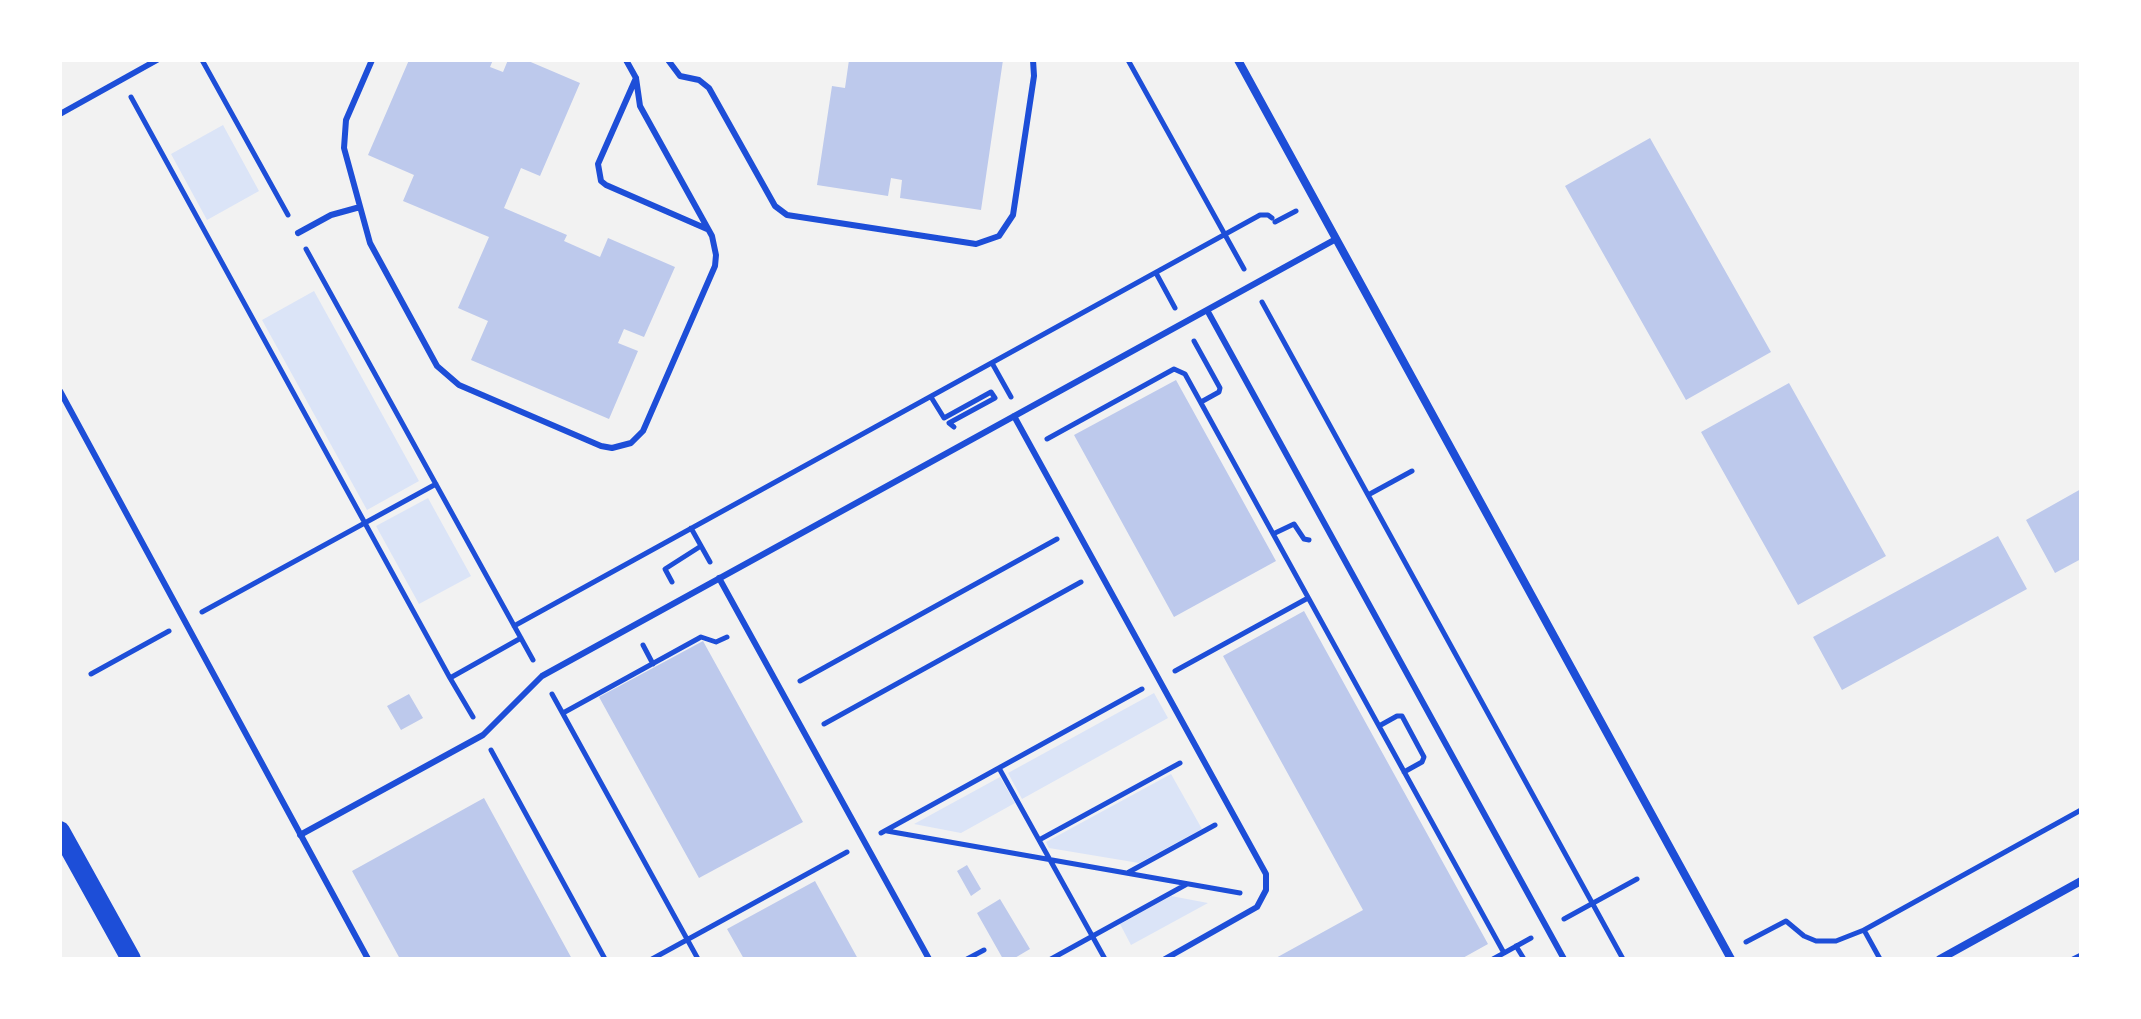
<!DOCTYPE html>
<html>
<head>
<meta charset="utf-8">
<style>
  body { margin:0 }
  #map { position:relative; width:2141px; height:1019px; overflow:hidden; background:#f2f2f2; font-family:"Open Sans",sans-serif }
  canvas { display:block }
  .frame { position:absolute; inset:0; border:62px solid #fff; pointer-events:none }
</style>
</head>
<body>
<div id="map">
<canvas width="2141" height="1019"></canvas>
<div class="frame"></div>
</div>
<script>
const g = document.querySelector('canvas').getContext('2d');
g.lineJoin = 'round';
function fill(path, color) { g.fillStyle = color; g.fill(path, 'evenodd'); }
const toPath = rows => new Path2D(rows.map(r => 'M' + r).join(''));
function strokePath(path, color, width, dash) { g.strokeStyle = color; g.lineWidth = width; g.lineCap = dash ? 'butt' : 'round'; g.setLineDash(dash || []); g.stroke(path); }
const green = toPath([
  [223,125,259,191,207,220,171,154],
  [314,291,419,481,367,510,262,320],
  [428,498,471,576,419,604,376,526],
  [1154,693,1168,718,1022,799,1008,773],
  [1171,774,1202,829,1139,863,1049,848,1046,842],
  [1000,777,1015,803,961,833,914,824],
  [1171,896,1208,903,1131,945,1120,924]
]);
const building = toPath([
  [409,60,493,60,490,67,503,72,508,60,526,60,580,83,540,176,521,168,504,208,567,235,564,241,600,257,608,238,675,267,644,337,624,329,618,343,638,351,609,419,471,360,488,321,458,308,489,237,403,201,414,175,368,155],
  [849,60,1003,60,981,210,900,198,902,180,891,178,888,196,817,185,832,86,845,88],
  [1650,138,1771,352,1686,400,1565,186],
  [1176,380,1276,561,1174,617,1074,435],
  [1789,383,1886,556,1798,605,1701,432],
  [2081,489,2081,559,2055,573,2026,520],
  [1998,536,2027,589,1842,690,1813,637],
  [1304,611,1488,944,1461,959,1274,959,1363,910,1223,656],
  [703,641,803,822,699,878,599,697],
  [409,694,423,718,401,730,387,706],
  [484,798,572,959,400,959,352,871],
  [967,865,981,889,971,896,957,871],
  [815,881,858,959,744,959,727,929],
  [1000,899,1030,949,1013,959,1003,959,977,913]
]);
const path = toPath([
  [202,60,288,215],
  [1128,60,1244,269],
  [131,97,450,678],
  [1275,222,1296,211],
  [306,249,533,660],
  [1156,273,1175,308],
  [1262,302,1623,959],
  [1194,341,1220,388,1219,392,1201,402],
  [992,363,1011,397],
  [931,397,944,418,991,392,995,398,949,423,954,427],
  [1047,439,1174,369,1185,374,1504,953,1493,959],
  [1368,495,1412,471],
  [691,528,710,562],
  [1273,534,1294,524,1304,539,1309,540],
  [672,582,665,569,701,546],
  [202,612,436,484],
  [514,626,1260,215,1268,215,1272,218],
  [643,645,653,664],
  [1175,671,1308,598],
  [91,674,169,631],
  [800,681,1057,539],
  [552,694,698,959],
  [563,713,701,637,716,642,727,637],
  [473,717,450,678,521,638],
  [824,724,1081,582],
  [1379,726,1397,716,1402,716,1424,757,1422,762,1404,772],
  [491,750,605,959],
  [999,768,1105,959],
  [887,831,1240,893],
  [881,833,1142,689],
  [1039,840,1180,763],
  [1129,872,1215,825],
  [1564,919,1637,879],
  [1864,930,1880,959],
  [1746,942,1786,921,1804,936,1816,941,1836,941,1864,930,2081,810],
  [1516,946,1524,959],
  [1504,953,1531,938],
  [652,959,847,852],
  [967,959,984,950],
  [1051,959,1187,884],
  [2073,959,2081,955]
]);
const service = toPath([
  [372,60,346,120,344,148,370,243,437,366,459,385,601,446,612,448,631,443,643,431,715,266,716,255,712,236,640,106,636,78,626,60],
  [668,60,680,76,699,80,709,88,775,206,787,215,976,244,999,236,1013,215,1034,76,1033,60],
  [636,78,598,164,601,181,606,185,707,229],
  [60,114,157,60],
  [298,233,331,215,360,207],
  [1207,310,1336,239],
  [60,391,368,959],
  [1014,416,1266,874,1266,890,1257,907,1165,959],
  [719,578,929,959],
  [300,835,483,735,542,676,1207,310,1564,959]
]);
const minor = toPath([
  [1238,60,1731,959],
  [1940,959,2081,881]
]);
const primary = toPath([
  [60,831,131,959]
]);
fill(green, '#dbe4f7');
fill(building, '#bdc9ec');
strokePath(path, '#1d4ed8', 5);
strokePath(service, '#1d4ed8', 6);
strokePath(minor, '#1d4ed8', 8);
strokePath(primary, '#1d4ed8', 20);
</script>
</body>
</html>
